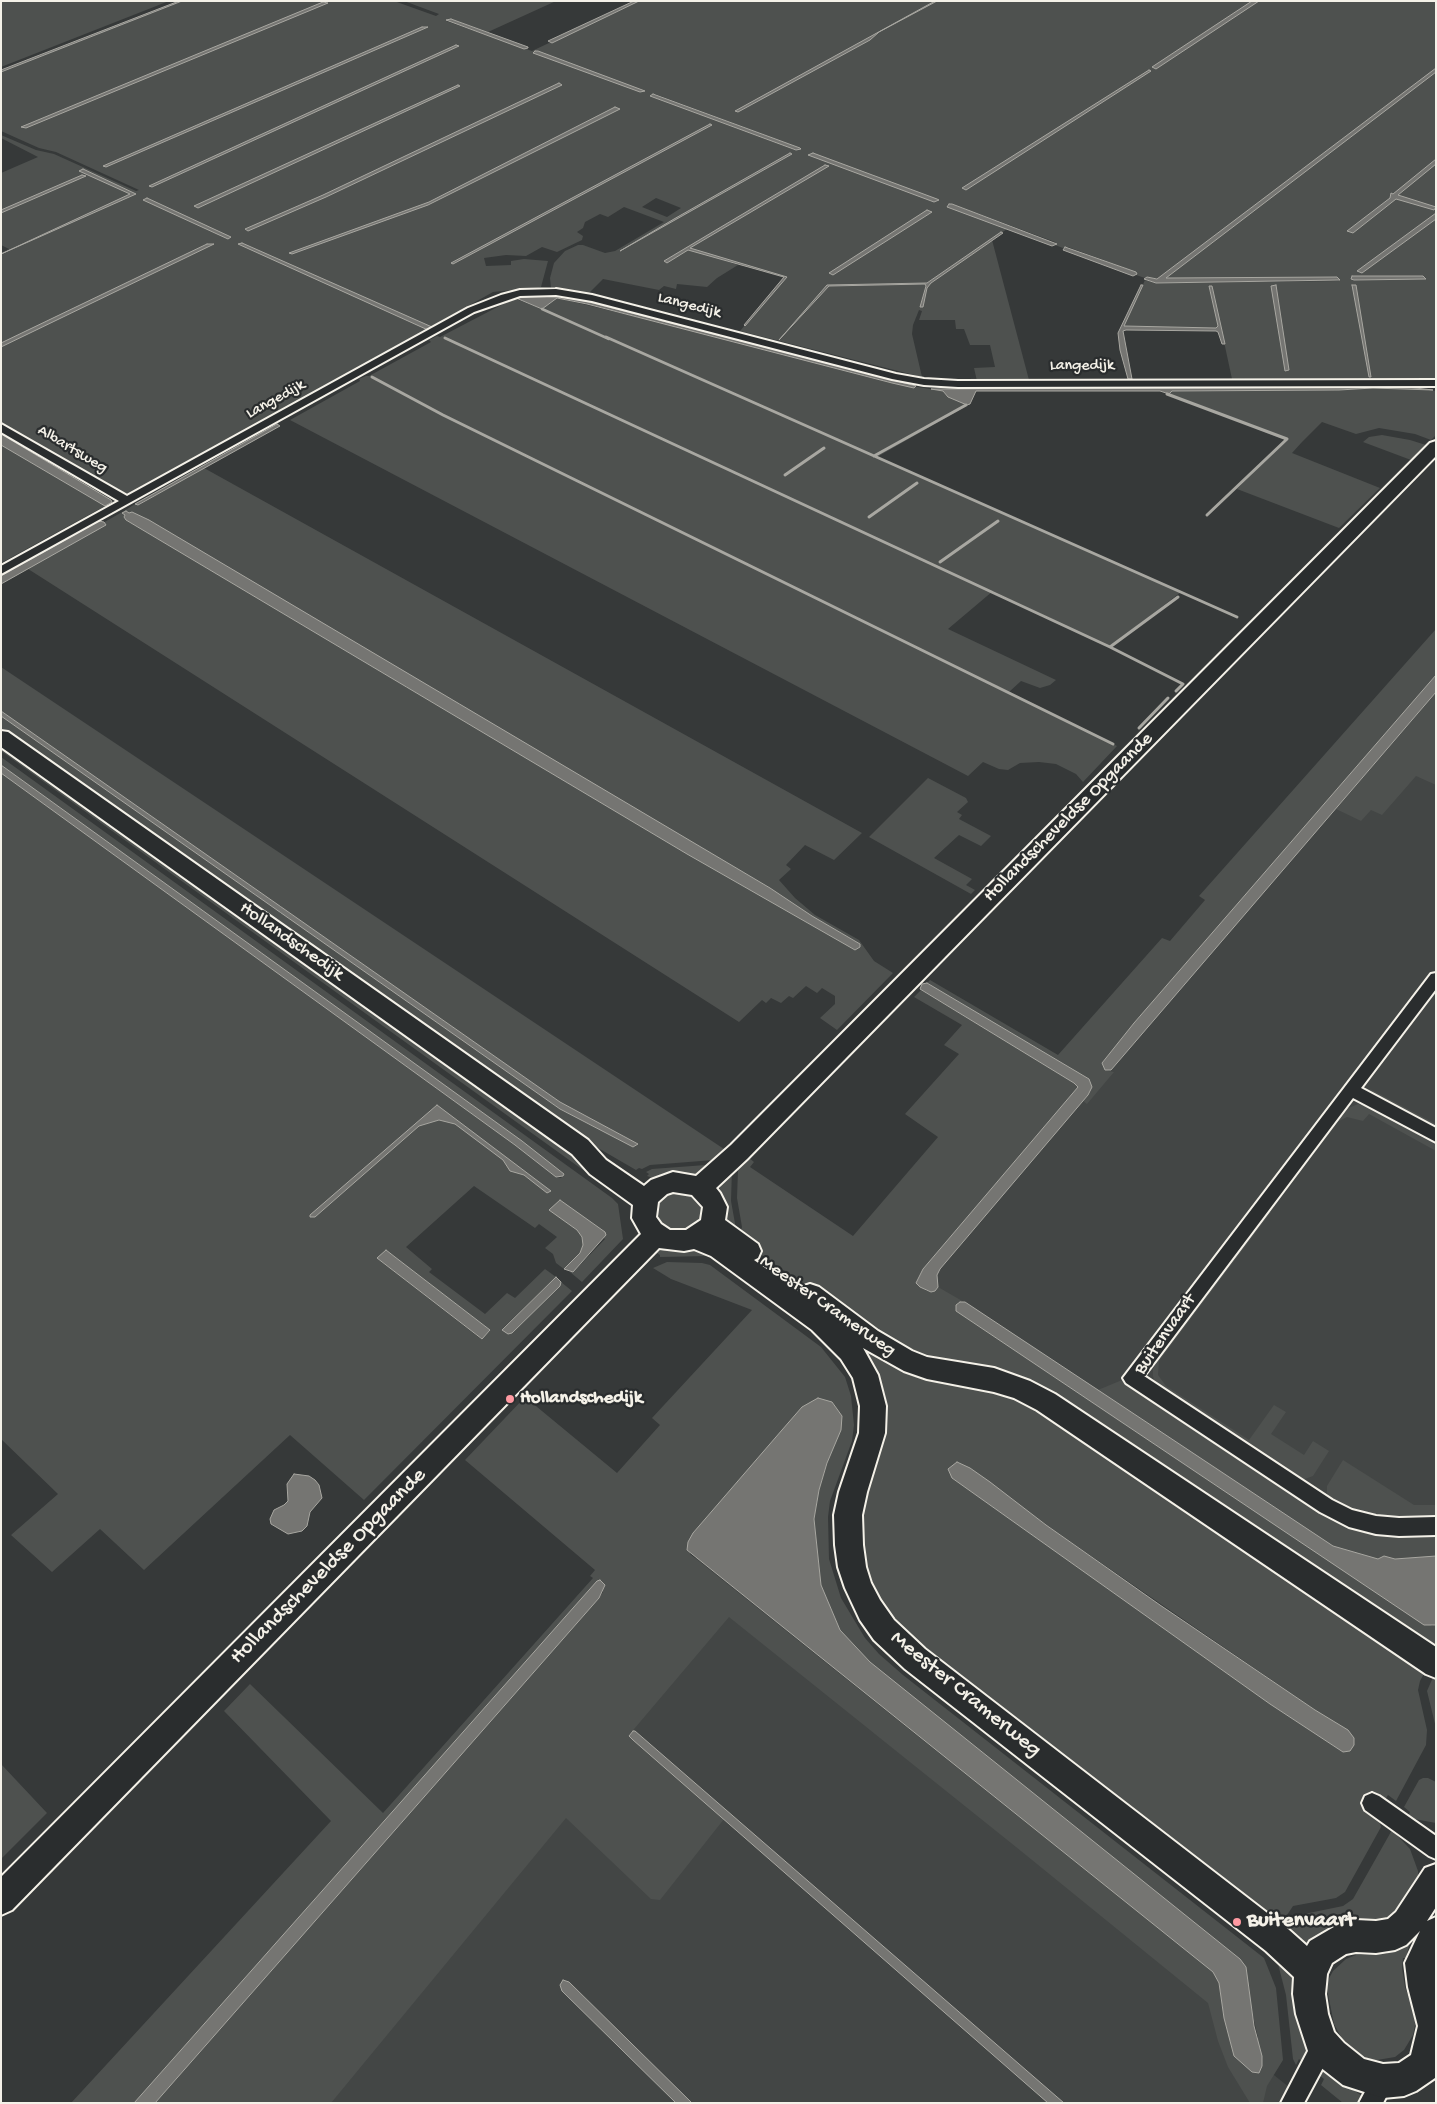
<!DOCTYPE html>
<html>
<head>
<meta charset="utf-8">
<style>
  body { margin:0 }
  #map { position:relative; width:1437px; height:2104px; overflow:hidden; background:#363939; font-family:"Gochi Hand",sans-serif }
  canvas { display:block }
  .frame { position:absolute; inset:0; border:2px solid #f4f1e8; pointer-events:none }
</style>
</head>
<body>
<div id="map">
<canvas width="1437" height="2104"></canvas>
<div class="frame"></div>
</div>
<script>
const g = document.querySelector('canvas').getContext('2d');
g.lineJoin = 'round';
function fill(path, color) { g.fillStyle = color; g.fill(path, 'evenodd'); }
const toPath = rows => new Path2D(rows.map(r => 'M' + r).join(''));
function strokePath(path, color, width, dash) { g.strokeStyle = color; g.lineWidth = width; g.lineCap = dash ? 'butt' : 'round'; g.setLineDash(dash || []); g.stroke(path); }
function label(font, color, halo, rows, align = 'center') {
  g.font = font + ' "Gochi Hand",sans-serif'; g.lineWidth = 4.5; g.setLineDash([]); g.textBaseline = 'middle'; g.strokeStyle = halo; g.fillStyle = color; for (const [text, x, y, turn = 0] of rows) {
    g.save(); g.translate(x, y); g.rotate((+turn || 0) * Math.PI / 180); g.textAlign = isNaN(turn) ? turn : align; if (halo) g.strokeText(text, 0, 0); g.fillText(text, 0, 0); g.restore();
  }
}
const built = toPath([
  [1436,683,1436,1612,922,1283],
  [706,1548,1227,1964,1245,2052,1309,2103,142,2103]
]);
const green = toPath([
  [1,1,169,1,1,67],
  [182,1,394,1,436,16,439,14,404,1,556,1,488,32,451,19,446,21,532,51,638,1,1436,1,1436,380,1393,378,1232,379,1212,286,1209,287,1218,326,1216,328,1124,326,1145,280,1156,283,1339,281,1339,278,1145,278,1136,275,1136,272,1068,247,1063,248,1055,245,1056,244,1055,242,952,204,947,205,1007,229,927,283,827,285,780,340,829,286,925,284,926,285,920,306,923,307,927,288,931,283,992,240,1029,380,977,381,974,368,995,367,990,345,970,345,964,329,956,329,955,320,919,320,922,311,919,310,913,325,912,334,922,377,740,331,785,278,764,272,787,277,690,249,738,265,717,278,707,287,677,284,676,289,664,286,659,290,603,279,588,294,551,288,550,278,554,263,565,251,578,245,583,245,605,253,615,251,664,222,624,207,608,217,600,214,585,222,583,228,577,232,583,236,582,240,557,252,542,247,526,256,506,255,484,258,486,266,511,265,511,261,524,259,548,261,541,287,493,292,133,494,121,494,1,423,1,253,9,249,1,245,1,173,38,157,1,138,1,135,36,150,54,154,136,191,139,190,56,152,39,148,1,131,1,72],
  [655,94,800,148,795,150,650,96],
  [790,153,792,154,622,250],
  [656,198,681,208,667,217,642,207],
  [1351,276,1422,276,1426,278,1354,280],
  [557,298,692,330,892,383,943,391,946,395,970,404,877,457,1181,592,1110,647,993,591,948,629,1056,680,1050,685,1040,688,1021,681,1009,692,1117,746,1083,782,1076,774,1056,764,1039,762,1020,763,1008,770,999,769,983,762,968,776,290,420,360,381,359,379,366,376,369,376,431,342,429,340,437,336,440,337,509,301,516,299,542,309],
  [1373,388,1421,389,1436,391,1436,435,1431,440,1415,434,1379,428,1356,434,1322,422,1302,442,1292,453,1380,488,1339,528,1237,489,1285,440,1166,393,1169,394,1172,391,1339,390],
  [1382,435,1410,440,1426,445,1411,460,1363,442,1369,437],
  [1,445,105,506,1,563],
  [204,468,862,833,834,860,805,845,786,865,791,869,779,880,795,898,815,915,859,940,874,961,893,973,837,1030,820,1018,835,1004,835,996,822,988,817,993,806,986,793,998,789,996,781,1003,771,998,766,1003,762,1000,739,1022,25,567,124,511,135,504,139,505],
  [132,512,770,888,812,916,860,944,855,950,687,854,126,520,124,517],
  [1436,629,1436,675,1134,1023,1102,1063,1108,1071,1114,1072,1087,1104,1083,1101,1088,1095,1089,1079,927,983,930,980,1058,1055,1162,938,1170,941,1205,900,1199,896],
  [1,667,730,1153,714,1160,650,1165,642,1169,639,1168,636,1170,567,1130,1,730,1,716,560,1109,633,1147,638,1144,560,1102,1,711],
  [1436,692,1436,785,1416,776,1382,815,1371,810,1361,821,1336,809],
  [1,745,571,1151,619,1188,615,1193,1,751],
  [1,757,612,1198,618,1204,623,1239,582,1282,570,1272,573,1272,605,1239,560,1200,550,1210,577,1230,582,1237,583,1245,580,1253,564,1269,556,1263,553,1254,545,1248,557,1237,539,1224,535,1228,474,1186,406,1247,432,1269,429,1272,485,1314,507,1293,515,1298,545,1269,556,1277,502,1329,560,1286,561,1282,572,1291,364,1500,290,1435,144,1570,100,1529,52,1572,11,1535,58,1494,1,1439,1,773,515,1145,556,1177,561,1178,564,1174,1,765],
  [437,1105,453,1123,439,1120,419,1126,315,1217],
  [386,1250,490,1330,490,1331,481,1339,378,1259],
  [928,778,966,798,968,802,957,812,962,815,959,819,991,836,981,846,959,835,934,858,972,879,966,885,975,890,971,894,869,837],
  [921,990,1074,1083,1078,1087,923,1269,916,1283,927,1291,935,1291,938,1287,964,1302,960,1302,956,1311,1257,1513,1432,1626,1436,1625,1436,1651,1063,1406,923,1361,840,1310,739,1239,742,1227,737,1198,738,1170,738,1165,748,1157,754,1162,750,1167,853,1236,938,1137,905,1114,959,1054,944,1045,962,1025,914,997],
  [1370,1089,1436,1124,1436,1130,1378,1098],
  [1358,1104,1373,1108,1436,1142,1436,1151,1369,1114,1363,1121,1347,1117,1335,1123,1346,1109],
  [719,1164,700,1176,653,1178,647,1176,649,1174,646,1172,652,1169],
  [732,1169,731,1201,736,1229,726,1227,719,1194,721,1182],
  [675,1192,691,1193,701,1202,703,1215,701,1220,691,1229,676,1231,669,1229,659,1220,657,1209,658,1203,668,1194],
  [1269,1211,1271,1212,1159,1361,1158,1375,1166,1386,1249,1440,1274,1405,1286,1412,1271,1434,1304,1455,1313,1441,1329,1451,1313,1476,1302,1480,1163,1391,1155,1383,1153,1376,1153,1369,1159,1357],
  [674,1247,710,1250,706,1254,708,1256,660,1257,660,1255,656,1252],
  [667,1262,702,1263,710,1265,821,1347,845,1377,851,1396,854,1425,852,1441,830,1501,828,1517,829,1559,841,1598,865,1638,879,1654,903,1675,1264,1958,1276,1988,1283,2060,1267,2086,1263,2103,1250,2103,1228,2067,1218,2041,1208,2003,1021,1851,729,1617,629,1735,724,1819,660,1900,651,1899,566,1818,331,2103,155,2103,599,1598,603,1592,600,1580,597,1581,134,2103,71,2103,331,1821,224,1711,250,1684,383,1813,593,1578,590,1576,595,1570,465,1460,525,1397,617,1473,660,1425,652,1418,752,1310,671,1279,653,1268],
  [832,1402,842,1416,819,1490,814,1519,821,1585,840,1630,870,1662,1249,1985,1250,2003,1258,2038,1234,2056,1224,2018,1219,1983,1213,1972,690,1554,693,1533,802,1407],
  [851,1333,1011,1391,1426,1670,1420,1681,1418,1690,1427,1730,1426,1745,1396,1801,1388,1795,1385,1800,1376,1794,1366,1810,1379,1821,1381,1827,1345,1892,1336,1898,1293,1906,1279,1927,919,1654,876,1607,855,1545,875,1450],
  [970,1468,1046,1525,1315,1710,1350,1751,1343,1752,1270,1704,952,1478,948,1469],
  [1122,1380,1327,1514,1352,1527,1373,1533,1436,1533,1436,1556,1395,1559,1383,1557,1378,1559,1333,1546,1098,1390],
  [1343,1460,1414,1505,1436,1505,1436,1517,1389,1519,1359,1516,1333,1502,1327,1493,1327,1486],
  [1434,1675,1436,1677,1436,1728,1427,1691],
  [1,1764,47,1813,1,1859],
  [1423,1778,1428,1778,1436,1782,1436,1823,1414,1819,1408,1816,1410,1812,1404,1807,1419,1780],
  [1392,1830,1410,1849,1418,1871,1418,1886,1403,1918,1307,1956,1288,1933,1295,1920,1304,1914,1343,1906,1353,1899],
  [1410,1941,1406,1958,1403,1958,1402,1968,1405,1987,1414,2011,1415,2025,1413,2035,1404,2050,1395,2057,1377,2060,1376,2063,1352,2050,1342,2039,1334,2024,1326,1984,1333,1971,1346,1959,1356,1955,1386,1954],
  [1284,1954,1292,1966,1306,2043,1304,2064,1299,2059,1296,2065,1293,2059,1286,1995,1278,1964],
  [1323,2068,1362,2096,1361,2103,1343,2103,1321,2085,1324,2079,1319,2075]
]);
const water = toPath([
  [179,1,182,1,1,72,1,70,179,1],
  [634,1,639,1,552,43,548,41,634,1],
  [935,1,937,1,879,32,870,40,738,112,735,111,935,1],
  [1252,1,1259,1,1156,69,1152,67,1252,1],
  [323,2,328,3,26,128,21,127,323,2],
  [451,19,528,47,528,48,524,49,446,20,451,19],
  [422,27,428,27,106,167,103,166,422,27],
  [456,45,459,46,152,187,149,186,456,45],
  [535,51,538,51,645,91,640,92,533,53,535,51],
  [1436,68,1436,72,1166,278,1337,277,1340,280,1156,283,1144,279,1147,277,1157,279,1436,68],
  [1149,70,1151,71,966,190,962,188,1149,70],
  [559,83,562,85,326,197,248,231,245,229,323,195,559,83],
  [458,85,460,86,198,208,194,206,458,85],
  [653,94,800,148,801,149,796,150,650,96,653,94],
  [615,107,620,109,428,205,292,254,289,253,429,202,615,107],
  [710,124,712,125,453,264,451,263,710,124],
  [790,153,792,154,620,251,674,219,790,153],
  [813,153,937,199,939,200,934,202,808,155,813,153],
  [1436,159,1436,164,1398,195,1436,207,1434,210,1396,199,1353,233,1347,231,1390,198,1391,193,1393,194,1436,159],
  [825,165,829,166,690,248,787,277,745,326,744,325,784,277,688,250,667,263,664,261,825,165],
  [83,169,136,194,1,254,130,194,79,171,83,169],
  [82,175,86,176,1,213,1,210,82,175],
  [147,198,231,237,228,239,143,200,147,198],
  [949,204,952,204,1057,244,1052,246,947,207,949,204],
  [927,210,932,212,833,275,829,273,927,210],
  [1436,213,1436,219,1362,273,1357,271,1436,213],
  [1001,232,1003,233,931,283,927,288,923,307,920,307,926,286,925,284,829,286,779,340,827,285,927,283,1001,232],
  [242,243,432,327,428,330,238,244,242,243],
  [207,244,214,244,1,347,1,343,207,244],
  [1065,247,1136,272,1137,274,1133,276,1063,250,1065,247],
  [1352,276,1423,276,1426,279,1354,280,1351,279,1352,276],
  [1141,285,1143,285,1124,326,1216,328,1218,326,1209,286,1212,286,1225,344,1222,344,1218,332,1216,331,1126,330,1123,331,1132,379,1128,379,1120,350,1118,333,1141,285],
  [1276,285,1289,370,1285,371,1271,286,1276,285],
  [1352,285,1356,285,1371,377,1369,377,1352,285],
  [535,296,560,296,589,302,916,386,914,388,892,383,587,304,557,298,542,309,516,298,535,296],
  [1407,387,1433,390,1373,388,1339,390,1172,391,1169,394,1160,391,976,391,970,404,967,405,948,397,943,391,931,389,1407,387],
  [277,424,280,426,138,505,135,504,277,424],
  [1,434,111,500,112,502,105,506,1,445,1,434],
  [126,511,129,513,132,512,149,520,770,888,812,916,860,944,860,947,855,950,687,854,126,520,124,517,125,515,122,513,126,511],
  [99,521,104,522,106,525,1,584,1,576,99,521],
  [1436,675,1436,692,1111,1070,1105,1070,1102,1063,1134,1023,1436,675],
  [1,711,560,1102,638,1144,633,1147,560,1109,1,716,1,711],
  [1,765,522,1141,564,1174,563,1176,556,1177,515,1145,1,773,1,765],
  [927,983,1089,1079,1092,1087,1088,1095,940,1269,937,1275,938,1287,935,1291,931,1292,920,1287,916,1283,923,1269,1078,1087,1074,1083,920,989,922,984,927,983],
  [437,1105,551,1191,547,1193,524,1175,510,1171,503,1160,455,1124,439,1120,419,1126,315,1217,310,1217,310,1215,437,1105],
  [560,1200,605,1232,606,1235,573,1272,564,1269,580,1253,583,1245,582,1237,577,1230,549,1210,560,1200],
  [386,1250,395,1257,490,1330,482,1339,377,1258,386,1250],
  [556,1277,561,1282,560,1286,512,1333,508,1334,502,1330,556,1277],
  [960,1302,965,1302,1098,1390,1333,1546,1378,1559,1384,1556,1395,1559,1436,1556,1436,1625,1424,1625,956,1311,956,1305,960,1302],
  [818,1398,832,1402,842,1416,841,1430,827,1463,819,1490,814,1519,821,1585,840,1630,870,1662,1240,1959,1246,1967,1254,2026,1262,2056,1262,2066,1259,2073,1252,2072,1234,2056,1224,2018,1219,1983,1213,1972,687,1550,688,1542,693,1533,782,1430,802,1407,818,1398],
  [957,1462,970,1468,990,1482,1046,1525,1160,1605,1315,1710,1348,1730,1354,1738,1354,1745,1350,1751,1343,1752,1270,1704,952,1478,948,1469,957,1462],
  [294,1474,309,1476,315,1480,319,1485,322,1498,310,1512,307,1526,302,1531,288,1534,271,1524,270,1519,274,1510,284,1505,288,1501,287,1484,294,1474],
  [600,1580,605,1585,599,1598,155,2103,134,2103,597,1581,600,1580],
  [633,1731,635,1731,1064,2103,1048,2103,633,1740,629,1736,633,1731],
  [563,1980,569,1982,692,2103,676,2103,562,1991,560,1985,563,1980]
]);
const streamFar1 = toPath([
  [542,309,609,339]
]);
const stream = toPath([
  [606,337,1237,617],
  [445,338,1110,647,1178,597],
  [372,377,443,415,1113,744],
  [1167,394,1287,439,1207,515],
  [874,456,966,405],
  [785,475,824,448],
  [869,517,917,483],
  [940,562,998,521],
  [1110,647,1183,684,1176,691],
  [1139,728,1168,698]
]);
const street = toPath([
  [556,289,592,295,896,374,924,379,958,381,1436,380,1436,386,958,387,924,385,892,379,592,301,556,295,520,296,474,312,1,574,1,566,119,501,1,432,1,424,127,496,468,308,501,295,520,290,556,289],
  [1436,973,1436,989,1361,1088,1436,1128,1436,1142,1353,1098,1144,1376,1332,1500,1352,1510,1376,1516,1399,1518,1436,1517,1436,1535,1399,1536,1376,1534,1349,1527,1320,1512,1126,1383,1123,1378,1431,974,1436,973],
  [1372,1793,1379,1796,1436,1836,1436,1859,1429,1856,1365,1810,1362,1803,1365,1796,1372,1793],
  [1321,2031,1329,2034,1332,2042,1326,2062,1304,2103,1281,2103,1308,2051,1313,2034,1321,2031],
  [1383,2070,1391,2073,1394,2081,1383,2103,1359,2103,1375,2073,1383,2070]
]);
const secondary = toPath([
  [1436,441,1436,456,747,1159,716,1188,720,1193,727,1207,725,1220,758,1244,761,1251,758,1258,754,1260,799,1292,801,1287,810,1284,819,1287,878,1331,912,1351,927,1357,994,1368,1030,1381,1055,1394,1436,1647,1436,1678,1426,1674,1037,1410,1014,1398,994,1392,927,1379,904,1371,863,1348,878,1375,886,1406,885,1433,867,1492,862,1515,863,1545,866,1567,871,1583,880,1600,894,1620,925,1649,1288,1929,1307,1946,1310,1941,1339,1924,1356,1920,1376,1921,1388,1919,1396,1912,1425,1868,1436,1864,1436,1907,1427,1921,1436,1917,1435,2078,1416,2091,1404,2096,1383,2098,1343,2085,1320,2067,1309,2054,1296,2014,1293,1994,1294,1977,1266,1951,905,1669,874,1640,860,1620,845,1588,838,1567,835,1545,834,1515,839,1492,859,1433,860,1406,853,1378,841,1359,812,1330,711,1256,694,1249,684,1251,659,1248,12,1910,1,1915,1,1877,641,1234,632,1218,633,1205,590,1174,572,1154,1,747,1,731,8,732,588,1140,606,1160,644,1186,651,1180,673,1172,696,1176,731,1145,1430,443,1436,441],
  [673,1192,692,1195,703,1207,701,1220,686,1230,670,1230,661,1224,656,1217,658,1202,667,1194,673,1192],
  [1420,1931,1405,1963,1408,1987,1418,2026,1411,2055,1399,2063,1383,2064,1364,2059,1344,2043,1334,2032,1328,2014,1325,1994,1327,1974,1332,1963,1346,1954,1356,1952,1376,1953,1395,1950,1406,1945,1420,1931]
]);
const markers = [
  [510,1399,5,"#ff9aa2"],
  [1237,1922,5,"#ff9aa2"]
];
const farStreetnames = [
  ["Langedijk",689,306,14],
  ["Langedijk",1082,367],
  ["Langedijk",276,400,-29],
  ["Albartsweg",72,450,31]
];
const streetNames = [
  ["Hollandscheveldse Opgaande",1069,818,-45],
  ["Hollandschedijk",291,942,35],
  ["Meester Cramerweg",827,1307,35],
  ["Buitenvaart",1166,1335,-55]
];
const poiNames = [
  ["Hollandschedijk",520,1399]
];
const nearStreetnames = [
  ["Hollandscheveldse Opgaande",329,1567,-45],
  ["Meester Cramerweg",965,1695,39]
];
const nearPoinames = [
  ["Buitenvaart",1247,1922]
];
fill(built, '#434645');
fill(green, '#4e514f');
fill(water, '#757572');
strokePath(water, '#a8a7a1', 1);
strokePath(streamFar1, '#a8a7a1', 2.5);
strokePath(stream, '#a8a7a1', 3);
strokePath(street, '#f4f1e8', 4);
strokePath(secondary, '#f4f1e8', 4);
fill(street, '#2a2d2e');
fill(secondary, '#2a2d2e');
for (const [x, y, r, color] of markers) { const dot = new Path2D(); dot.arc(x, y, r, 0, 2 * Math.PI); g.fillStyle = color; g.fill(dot); strokePath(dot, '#2a2d2e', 2); }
label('16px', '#f4f1e8', '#2a2d2e', farStreetnames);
label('19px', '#f4f1e8', '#2a2d2e', streetNames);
label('bold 19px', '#f4f1e8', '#2a2d2e', poiNames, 'left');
label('22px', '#f4f1e8', '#2a2d2e', nearStreetnames);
label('bold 22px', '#f4f1e8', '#2a2d2e', nearPoinames, 'left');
</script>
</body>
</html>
